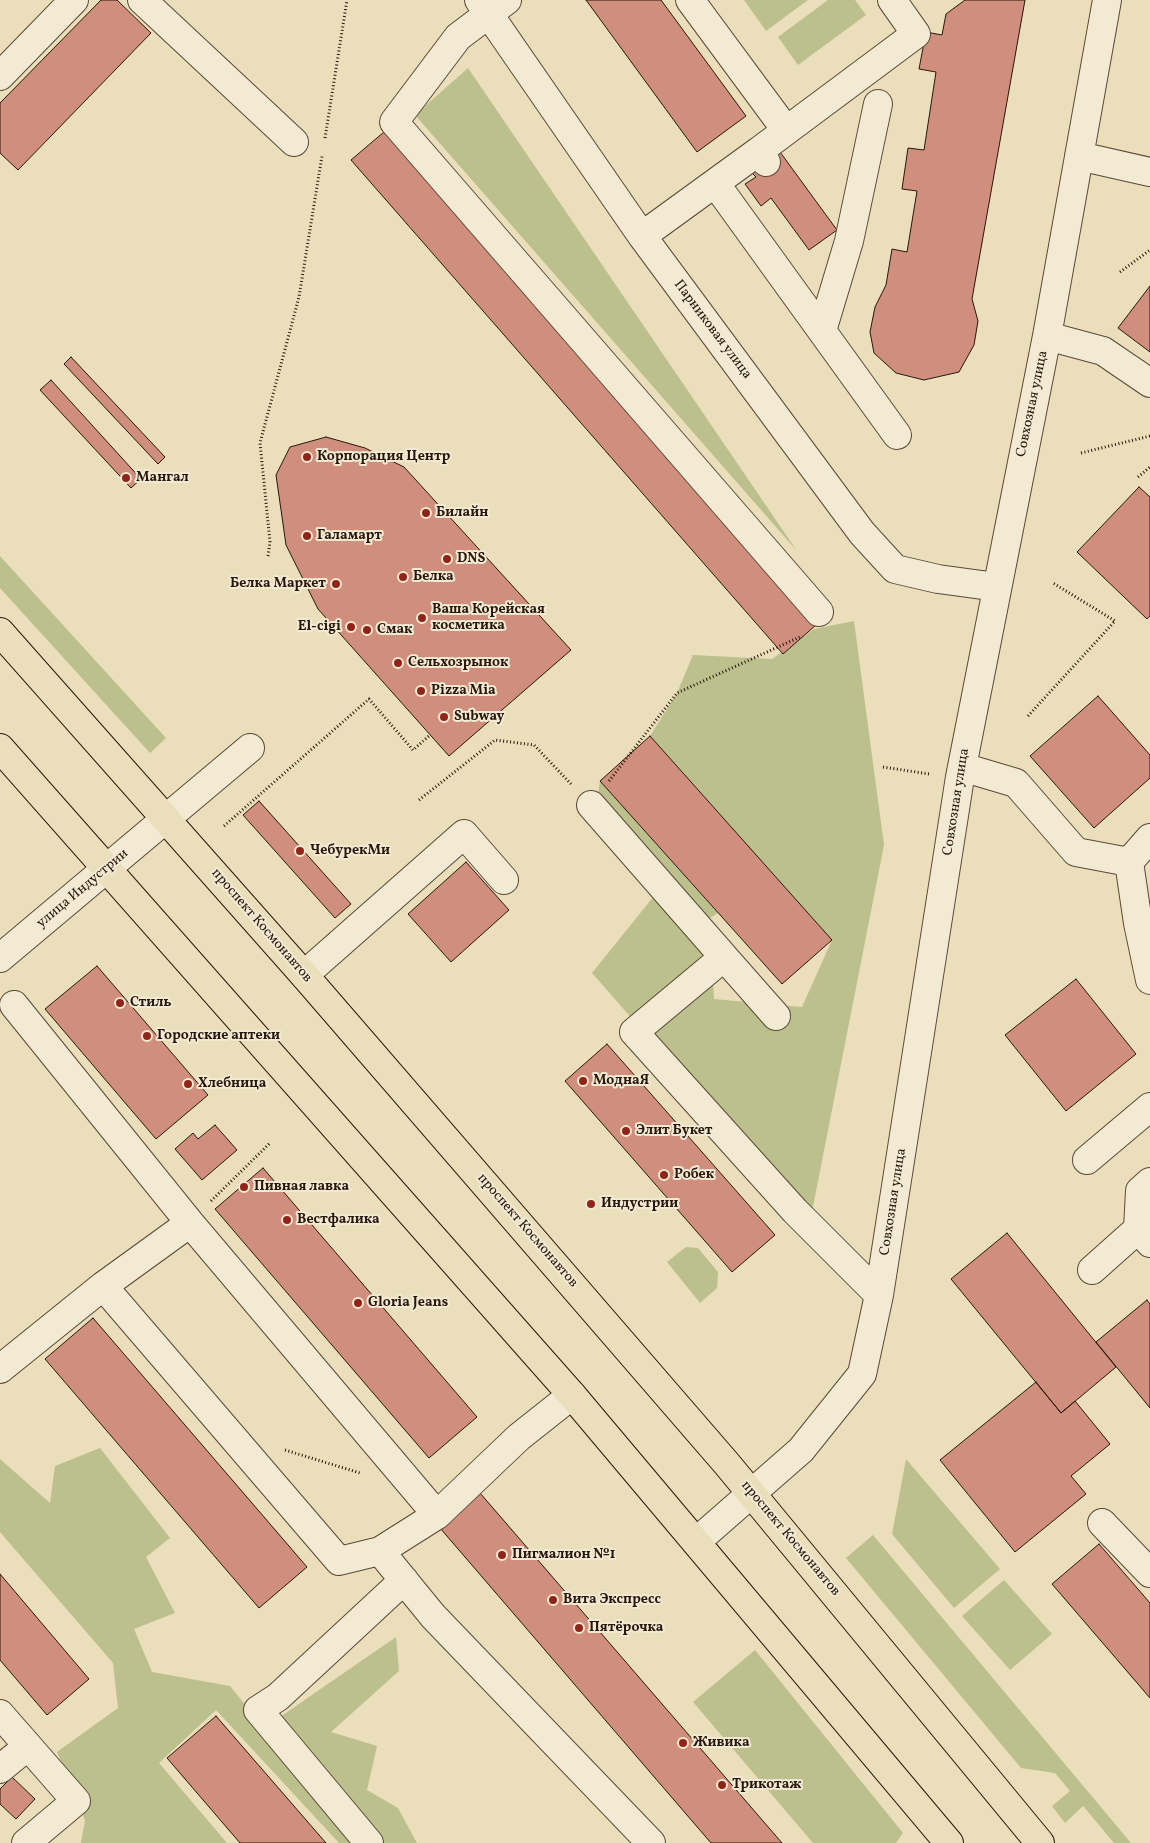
<!DOCTYPE html>
<html>
<head>
<meta charset="utf-8">
<style>
  body { margin:0 }
  canvas { display:block; background:#ebdebb }
</style>
</head>
<body>
<canvas width="1150" height="1843"></canvas>
<script>
const g = document.querySelector('canvas').getContext('2d');
g.lineJoin = 'round';
function fill(path, color) { g.fillStyle = color; g.fill(path, 'evenodd'); }
const toPath = rows => new Path2D(rows.map(r => 'M' + r).join(''));
function strokePath(path, color, width, dash) { g.strokeStyle = color; g.lineWidth = width; g.lineCap = dash ? 'butt' : 'round'; g.setLineDash(dash || []); g.stroke(path); }
function label(font, color, halo, rows, align = 'center') {
  g.font = font + ' Vollkorn,serif'; g.lineWidth = 4; g.setLineDash([]); g.textBaseline = 'middle'; g.strokeStyle = halo; g.fillStyle = color; for (const [text, x, y, turn = 0] of rows) {
    g.save(); g.translate(x, y); g.rotate((+turn || 0) * Math.PI / 180); g.textAlign = isNaN(turn) ? turn : align; if (halo) g.strokeText(text, 0, 0); g.fillText(text, 0, 0); g.restore();
  }
}
const green = toPath([
  [744,0,808,0,766,31],
  [828,0,855,0,866,15,798,65,778,37],
  [468,68,797,551,415,115],
  [0,556,166,738,150,753,0,588],
  [854,621,884,845,810,1222,592,973,654,896,593,824,600,781,718,913,710,918,714,999,802,1007,832,940,650,736,677,693,693,655,772,659,814,629],
  [686,1247,698,1248,718,1272,717,1288,700,1303,667,1262],
  [100,1448,170,1538,146,1557,175,1613,134,1629,152,1672,230,1686,264,1728,396,1637,399,1671,331,1732,377,1746,367,1790,398,1808,417,1843,339,1843,216,1710,159,1763,227,1843,81,1843,85,1820,57,1752,118,1708,113,1663,0,1532,0,1459,50,1503,55,1466],
  [906,1459,1000,1569,954,1608,892,1534],
  [873,1535,1131,1843,1114,1843,1083,1806,1065,1823,1052,1806,1070,1791,1055,1773,1021,1768,846,1558],
  [1004,1580,1052,1634,1010,1670,962,1616],
  [755,1650,903,1833,896,1843,813,1843,693,1702]
]);
const building = toPath([
  [101,0,117,0,151,33,18,170,0,153,0,103,101,0],
  [586,0,661,0,746,116,697,152,586,0],
  [965,0,1025,0,972,299,978,321,974,345,959,372,924,380,896,373,874,353,870,332,875,307,886,285,892,249,907,252,917,191,902,189,908,148,924,150,936,72,919,69,926,32,942,35,946,14,965,0],
  [384,132,816,625,783,654,351,160,384,132],
  [780,152,837,230,809,250,771,198,761,206,745,184,756,177,752,173,780,152],
  [1150,286,1150,352,1118,328,1150,286],
  [71,357,165,457,158,464,64,364,71,357],
  [51,380,141,479,131,488,40,390,51,380],
  [326,437,365,448,404,467,571,650,449,756,318,609,286,545,276,475,290,447,326,437],
  [1139,487,1150,497,1150,616,1147,619,1077,552,1139,487],
  [1098,696,1150,755,1150,778,1094,828,1030,756,1098,696],
  [650,736,832,940,782,984,600,781,650,736],
  [259,801,351,904,335,918,243,815,259,801],
  [466,862,509,910,451,962,408,914,466,862],
  [97,966,208,1095,156,1139,45,1009,97,966],
  [1076,979,1136,1054,1066,1111,1005,1035,1076,979],
  [607,1044,775,1235,732,1272,565,1081,607,1044],
  [215,1125,237,1150,202,1180,175,1149,193,1133,198,1139,215,1125],
  [263,1168,477,1417,429,1458,215,1209,263,1168],
  [1007,1233,1116,1367,1061,1413,951,1279,1007,1233],
  [1147,1300,1150,1304,1150,1408,1096,1342,1147,1300],
  [93,1318,307,1567,259,1608,45,1359,93,1318],
  [1036,1382,1061,1413,1075,1401,1110,1444,1071,1476,1086,1494,1015,1552,940,1460,1036,1382],
  [480,1493,782,1843,711,1843,440,1528,480,1493],
  [1099,1544,1150,1603,1150,1698,1052,1584,1099,1544],
  [0,1574,89,1679,47,1715,0,1660,0,1574],
  [216,1716,326,1843,240,1843,167,1758,216,1716],
  [12,1777,35,1799,16,1819,0,1804,0,1789,12,1777]
]);
const path = toPath([
  [325,138,347,0],
  [1120,272,1150,250],
  [1081,453,1150,436],
  [1138,477,1150,467],
  [268,556,270,542,260,443,299,297,322,156],
  [1028,716,1115,621,1053,583],
  [883,767,929,774],
  [609,781,677,693,802,636],
  [419,800,495,740,534,745,571,784],
  [224,826,369,699,413,750,430,735],
  [211,1201,270,1143],
  [285,1450,360,1473]
]);
const minor = toPath([
  [142,0,294,142],
  [479,0,642,236,862,533,895,569,938,579,997,587],
  [507,0,458,37,394,122,819,612],
  [690,0,786,130],
  [0,76,74,0],
  [759,151,916,34,892,0],
  [1079,156,1150,172],
  [715,183,897,435],
  [642,236,759,151,766,162],
  [822,331,849,241,878,104],
  [1047,336,1103,351,1150,383],
  [962,767,1016,783,1076,852,1129,862,1138,923,1150,980],
  [591,805,724,957,634,1032,795,1211,879,1295],
  [1129,862,1150,838],
  [724,957,776,1016],
  [0,958,250,748],
  [304,975,464,834,504,880],
  [14,1005,190,1223,437,1515],
  [1087,1160,1150,1107],
  [1138,1229,1140,1191,1150,1182],
  [1092,1270,1138,1229,1150,1243],
  [103,1286,339,1561,380,1551,437,1515,519,1437,572,1395],
  [0,1369,103,1286,190,1223],
  [1102,1523,1150,1573],
  [697,1541,801,1450,862,1374,879,1295,960,777,1047,336,1107,0],
  [380,1551,433,1616,651,1843],
  [0,1714,76,1801,26,1843],
  [0,1769,28,1746],
  [369,1843,258,1710,278,1697,404,1580]
]);
const major = toPath([
  [0,632,304,975,727,1464,1040,1843],
  [0,748,572,1395,949,1843]
]);
const markers = [
  [307,457,5,"#8f2418"],
  [126,478,5,"#8f2418"],
  [426,513,5,"#8f2418"],
  [307,536,5,"#8f2418"],
  [447,559,5,"#8f2418"],
  [403,577,5,"#8f2418"],
  [336,584,5,"#8f2418"],
  [422,618,5,"#8f2418"],
  [351,627,5,"#8f2418"],
  [367,630,5,"#8f2418"],
  [398,663,5,"#8f2418"],
  [421,691,5,"#8f2418"],
  [444,717,5,"#8f2418"],
  [300,851,5,"#8f2418"],
  [120,1003,5,"#8f2418"],
  [147,1036,5,"#8f2418"],
  [583,1081,5,"#8f2418"],
  [188,1084,5,"#8f2418"],
  [626,1131,5,"#8f2418"],
  [664,1175,5,"#8f2418"],
  [244,1187,5,"#8f2418"],
  [591,1204,5,"#8f2418"],
  [287,1220,5,"#8f2418"],
  [358,1303,5,"#8f2418"],
  [502,1555,5,"#8f2418"],
  [553,1600,5,"#8f2418"],
  [579,1628,5,"#8f2418"],
  [683,1743,5,"#8f2418"],
  [722,1785,5,"#8f2418"]
];
const streetNames = [
  ["Парниковая улица",712,330,53],
  ["Совхозная улица",1033,404,-78],
  ["Совхозная улица",957,802,-81],
  ["улица Индустрии",83,889,-40],
  ["проспект Космонавтов",261,926,49],
  ["Совхозная улица",894,1202,-81],
  ["проспект Космонавтов",527,1231,49],
  ["проспект Космонавтов",790,1539,50]
];
const poiNames = [
  ["Корпорация Центр",317,457],
  ["Мангал",136,478],
  ["Билайн",436,513],
  ["Галамарт",317,536],
  ["DNS",457,559],
  ["Белка",413,577],
  ["Белка Маркет",326,584,"right"],
  ["Ваша Корейская",432,610],
  ["косметика",432,626],
  ["El-cigi",341,627,"right"],
  ["Смак",377,630],
  ["Сельхозрынок",408,663],
  ["Pizza Mia",431,691],
  ["Subway",454,717],
  ["ЧебурекМи",310,851],
  ["Стиль",130,1003],
  ["Городские аптеки",157,1036],
  ["МоднаЯ",593,1081],
  ["Хлебница",198,1084],
  ["Элит Букет",636,1131],
  ["Робек",674,1175],
  ["Пивная лавка",254,1187],
  ["Индустрии",601,1204],
  ["Вестфалика",297,1220],
  ["Gloria Jeans",368,1303],
  ["Пигмалион №1",512,1555],
  ["Вита Экспресс",563,1600],
  ["Пятёрочка",589,1628],
  ["Живика",693,1743],
  ["Трикотаж",732,1785]
];
fill(green, '#bcc08d');
fill(building, '#d08f7c');
strokePath(building, '#29170c', 1);
strokePath(minor, '#5a4938', 30);
strokePath(major, '#29170c', 30);
strokePath(path, '#29170c', 3, [1, 2.5]);
strokePath(minor, '#f2ead3', 28);
strokePath(major, '#ebdebb', 28);
for (const [x, y, r, color] of markers) { const dot = new Path2D(); dot.arc(x, y, r, 0, 2 * Math.PI); g.fillStyle = color; g.fill(dot); strokePath(dot, '#f2ead3', 2); }
label('14px', '#29170c', '#f2ead3', streetNames);
label('bold 14px', '#29170c', '#f2ead3', poiNames, 'left');
</script>
</body>
</html>
